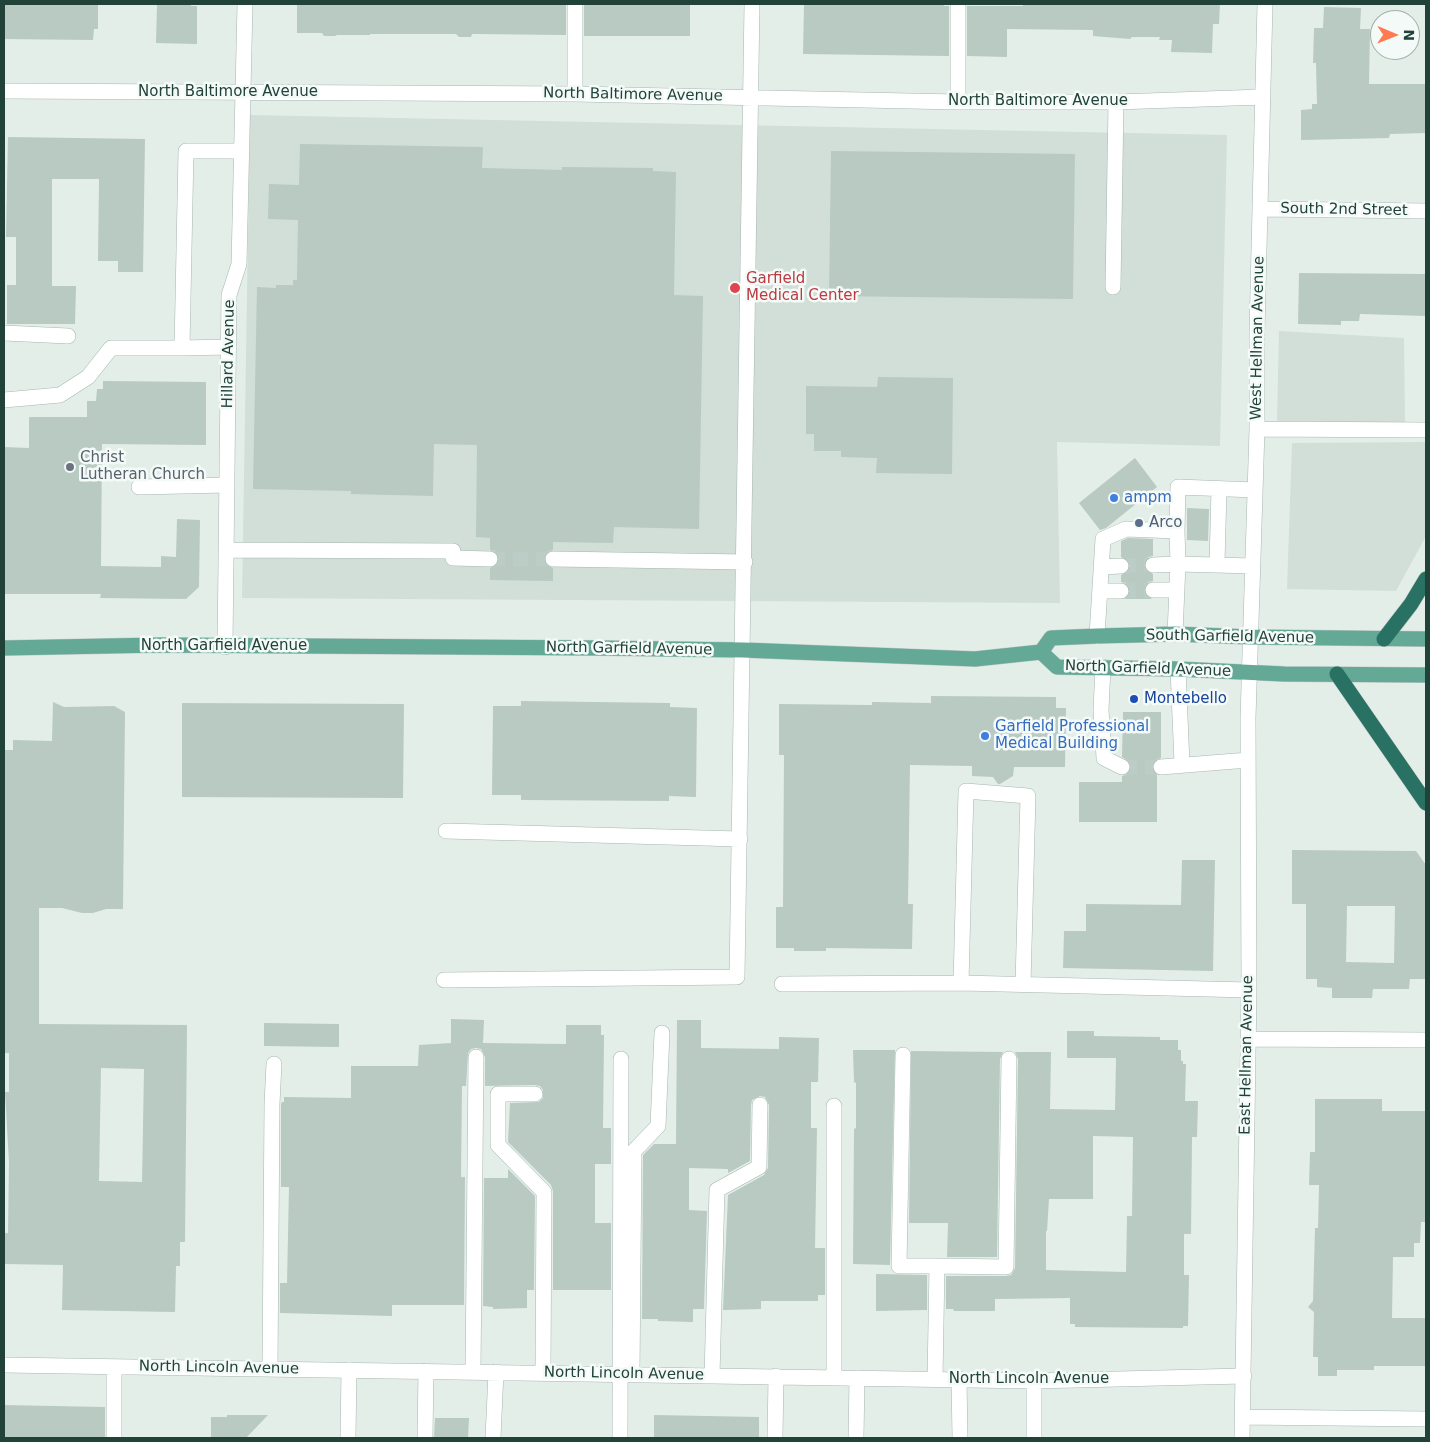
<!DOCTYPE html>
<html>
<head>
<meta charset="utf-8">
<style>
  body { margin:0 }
  #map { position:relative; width:1430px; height:1442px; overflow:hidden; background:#e3eee9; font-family:"DejaVu Sans",sans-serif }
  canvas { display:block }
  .frame { position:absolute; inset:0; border:5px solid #214239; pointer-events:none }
  .north { position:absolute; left:1370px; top:10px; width:50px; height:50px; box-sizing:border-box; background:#f4faf7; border:1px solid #a0b0ab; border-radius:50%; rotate:91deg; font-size:14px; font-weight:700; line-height:20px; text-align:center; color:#214239 }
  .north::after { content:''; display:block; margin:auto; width:18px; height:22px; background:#ff7951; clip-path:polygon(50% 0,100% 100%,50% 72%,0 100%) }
</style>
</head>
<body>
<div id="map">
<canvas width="1430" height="1442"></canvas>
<div class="frame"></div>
<div class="north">N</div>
</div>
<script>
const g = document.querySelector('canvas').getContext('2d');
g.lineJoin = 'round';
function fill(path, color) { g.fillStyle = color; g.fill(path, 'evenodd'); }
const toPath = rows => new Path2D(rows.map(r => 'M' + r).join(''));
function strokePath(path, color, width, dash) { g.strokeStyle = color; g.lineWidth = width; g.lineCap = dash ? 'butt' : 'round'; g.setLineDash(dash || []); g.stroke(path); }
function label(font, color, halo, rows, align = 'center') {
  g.font = font + ' "DejaVu Sans",sans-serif'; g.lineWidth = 5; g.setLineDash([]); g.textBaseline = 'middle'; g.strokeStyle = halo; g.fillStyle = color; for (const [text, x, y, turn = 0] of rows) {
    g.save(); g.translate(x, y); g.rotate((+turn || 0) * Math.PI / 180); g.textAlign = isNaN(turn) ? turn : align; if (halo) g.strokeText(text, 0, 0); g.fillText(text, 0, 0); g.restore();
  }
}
const built = toPath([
  [250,115,1227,135,1220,446,1057,442,1060,603,242,598],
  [1279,331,1404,338,1405,423,1277,421],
  [1426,442,1426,536,1396,591,1287,589,1292,443]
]);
const building = toPath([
  [4,4,98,4,98,29,94,29,93,40,4,39],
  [157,4,191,4,191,6,197,6,197,44,156,43],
  [297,4,566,4,566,35,477,34,472,34,471,37,459,37,456,34,370,34,370,35,337,35,335,36,324,36,322,33,297,33],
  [584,4,690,4,690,36,584,36],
  [804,4,944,4,944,6,949,6,949,56,803,54],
  [1023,4,1220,4,1219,24,1213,24,1212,53,1171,52,1172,40,1159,40,1160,37,1132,37,1130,39,1093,36,1093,30,1007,29,1007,57,967,56,967,6,1023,6],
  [1324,7,1361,8,1360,29,1370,29,1369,84,1426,84,1426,133,1390,134,1389,138,1301,140,1301,110,1312,109,1312,104,1317,104,1316,63,1313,63,1314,28,1323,28],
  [8,137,145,139,143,272,118,272,118,261,98,261,99,179,52,179,52,286,76,286,75,324,7,324,7,285,16,285,16,237,6,237],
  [300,144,483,147,482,168,562,170,562,167,653,168,653,171,676,172,674,295,703,296,699,529,614,527,613,543,553,542,553,550,548,551,544,558,545,564,553,568,553,581,490,580,490,568,498,564,499,559,495,551,490,550,490,538,476,537,477,445,434,444,433,496,351,494,351,491,253,489,257,287,276,288,276,285,293,285,293,280,297,280,298,220,268,219,269,184,299,185],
  [831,151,1075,154,1073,299,829,296],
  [1299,273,1426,274,1426,316,1360,314,1359,321,1341,321,1341,325,1298,324],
  [878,377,953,378,952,474,876,473,877,458,841,457,841,451,814,451,814,434,806,434,806,386,877,387],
  [103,381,206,382,206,445,102,444,101,566,161,567,161,556,176,557,177,519,200,520,199,587,186,599,100,598,101,594,4,594,4,447,29,448,29,417,87,417,87,401,96,401,97,389,103,389],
  [1135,458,1157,487,1106,528,1100,530,1079,503],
  [1187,508,1209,509,1208,541,1187,540],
  [1128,538,1153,539,1153,556,1148,557,1144,565,1145,570,1153,574,1153,581,1148,582,1144,590,1145,595,1152,599,1125,599,1129,595,1130,591,1126,583,1121,582,1121,575,1129,571,1130,565,1129,561,1121,557,1121,541],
  [931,696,1056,697,1056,708,1066,708,1065,767,1014,767,1013,776,1000,784,998,784,993,777,972,776,972,766,910,765,908,904,913,904,912,949,826,948,826,951,794,951,794,948,776,948,776,907,783,907,784,755,779,755,779,704,872,705,872,702,931,703],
  [521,701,670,703,670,707,697,708,696,797,669,796,669,801,521,800,521,795,492,795,493,706,521,706],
  [53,702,64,707,114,706,125,712,123,909,106,909,93,913,82,913,62,908,39,908,39,1024,187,1025,185,1242,180,1242,180,1266,176,1266,175,1312,62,1310,63,1265,4,1264,4,1233,8,1233,9,1162,5,1092,9,1092,9,1053,4,1053,4,750,13,750,13,740,52,741],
  [101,1068,144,1069,142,1182,99,1181],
  [182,703,404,704,403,798,182,797],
  [1123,712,1161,712,1161,758,1155,760,1152,767,1153,772,1157,775,1157,822,1079,822,1079,782,1122,782,1122,776,1128,774,1131,771,1130,762,1122,757],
  [1292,850,1416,851,1426,865,1426,979,1410,979,1409,989,1373,989,1372,998,1332,998,1332,988,1317,987,1317,979,1306,979,1306,904,1292,904],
  [1347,906,1395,906,1394,963,1346,962],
  [1182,860,1215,860,1213,971,1063,968,1064,931,1086,931,1086,904,1181,905],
  [451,1019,484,1020,483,1043,566,1044,566,1025,601,1025,601,1035,604,1035,603,1128,611,1128,611,1164,595,1164,595,1223,611,1223,611,1290,553,1290,553,1191,551,1185,508,1142,510,1103,539,1102,543,1098,543,1090,540,1086,535,1085,485,1086,485,1057,481,1049,476,1048,471,1049,468,1053,466,1086,462,1086,461,1177,465,1177,464,1305,392,1305,392,1316,280,1313,280,1283,287,1283,289,1187,281,1187,281,1104,282,1102,284,1102,284,1097,351,1098,351,1066,418,1066,419,1045,451,1043],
  [677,1020,701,1020,701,1048,779,1049,779,1037,819,1038,818,1082,811,1082,811,1128,817,1128,815,1248,825,1248,825,1295,818,1295,818,1301,761,1301,761,1309,723,1310,728,1195,764,1175,768,1168,769,1105,765,1097,760,1096,752,1100,751,1105,750,1161,728,1173,728,1169,689,1168,689,1210,707,1211,704,1309,693,1309,693,1322,658,1321,658,1319,642,1319,643,1155,654,1144,676,1144],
  [264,1023,339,1024,339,1047,264,1046],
  [1067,1031,1094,1031,1094,1036,1160,1037,1160,1040,1178,1040,1178,1050,1181,1050,1181,1061,1183,1061,1183,1064,1186,1064,1185,1101,1198,1101,1197,1137,1192,1137,1191,1234,1184,1234,1184,1275,1189,1275,1188,1326,1183,1326,1183,1328,1075,1327,1075,1324,1070,1324,1070,1298,995,1299,995,1311,954,1311,953,1309,946,1309,946,1276,1006,1276,1011,1275,1015,1268,1018,1059,1015,1052,1051,1052,1050,1109,1115,1110,1116,1058,1067,1058],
  [1093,1136,1133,1137,1132,1216,1127,1216,1126,1272,1046,1270,1046,1231,1047,1231,1049,1199,1093,1199],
  [853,1050,895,1050,890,1265,853,1264,854,1129,856,1128,856,1083,854,1082],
  [911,1051,1003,1052,1000,1059,997,1257,947,1257,948,1223,909,1223],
  [1315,1099,1382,1099,1382,1111,1425,1111,1426,1222,1421,1222,1420,1243,1414,1243,1414,1257,1393,1257,1392,1318,1426,1318,1426,1364,1425,1366,1374,1366,1374,1370,1337,1370,1337,1376,1318,1376,1318,1357,1313,1357,1314,1312,1308,1307,1313,1301,1315,1228,1318,1228,1319,1185,1309,1185,1310,1152,1315,1152],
  [508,1169,535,1196,534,1290,527,1290,527,1308,493,1309,493,1307,483,1306,484,1178,508,1178],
  [876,1274,927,1275,927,1310,876,1311],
  [4,1405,105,1407,105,1438,4,1438],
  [227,1415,268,1415,246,1438,211,1438,211,1417,227,1417],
  [654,1415,759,1417,759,1438,654,1438],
  [435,1418,469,1418,468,1438,434,1438]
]);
const minorTunnel = toPath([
  [490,559,553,559],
  [1121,566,1153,565],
  [1121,591,1153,590],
  [1122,767,1161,767]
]);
const minor = toPath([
  [575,4,575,94],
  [958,4,958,102],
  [4,91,575,94,958,102,1116,102,1263,97],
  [1261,209,1426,211],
  [1113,287,1116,102],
  [4,333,68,336],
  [229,347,182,348,186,151,241,151],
  [4,400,60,395,88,377,111,348,182,348],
  [1257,429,1426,430],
  [139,487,227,485],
  [226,550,453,551],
  [453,558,490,559],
  [553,559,745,562],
  [1217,564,1219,489],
  [1153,565,1178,564,1175,634],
  [1252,566,1178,564,1177,531,1178,487,1255,490],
  [1101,567,1121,566],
  [1153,590,1177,590],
  [1100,591,1121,591],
  [1097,636,1103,539,1126,529,1177,531],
  [225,647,229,295,239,264,245,4],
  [1103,667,1101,710,1104,758,1122,767],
  [1178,669,1182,764],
  [1161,767,1248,760],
  [446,831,740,839],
  [444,980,737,977,752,4],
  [961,983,966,791,1028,796,1023,984],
  [782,984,961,983,1249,990],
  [1248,1039,1426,1040],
  [903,1055,899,1266,937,1266],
  [535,1094,498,1094,498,1145,544,1192,543,1373],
  [4,1365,1034,1381,1244,1376],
  [270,1369,272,1104,274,1064],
  [473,1372,476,1057],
  [632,1374,634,1151,658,1126,662,1033],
  [712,1376,717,1190,759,1167,760,1105],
  [834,1377,834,1106],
  [935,1379,937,1266,1006,1267,1009,1059],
  [959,1379,960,1438],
  [1242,1417,1426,1419],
  [114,1438,114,1367],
  [348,1438,349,1370],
  [425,1438,426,1371],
  [493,1438,496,1372],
  [620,1438,621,1059],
  [775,1438,776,1376],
  [856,1438,857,1378],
  [1034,1438,1034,1381],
  [1242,1438,1249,990,1248,718,1257,429,1257,331,1265,4]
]);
const major = toPath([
  [4,648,160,645,598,648,743,650,975,659,1041,652,1057,667,1178,669,1284,674,1426,675],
  [1041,652,1051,638,1097,636,1175,634,1250,637,1426,639]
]);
const highway = toPath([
  [1384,639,1411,604,1426,579],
  [1337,674,1426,803]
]);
const markers = [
  [735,288,6,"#e0444e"],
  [70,467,5,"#6b7280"],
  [1114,498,5,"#3f7fe0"],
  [1139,523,5,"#5c6f8a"],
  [1134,699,5,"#1a4fb4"],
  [985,736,5,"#3f7fe0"]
];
const streetNames = [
  ["North Baltimore Avenue",228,92],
  ["North Baltimore Avenue",633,95,1],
  ["North Baltimore Avenue",1038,101],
  ["South 2nd Street",1344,210,1],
  ["West Hellman Avenue",1258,338,-89],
  ["Hillard Avenue",229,354,-89],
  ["South Garfield Avenue",1230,637,1],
  ["North Garfield Avenue",224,646],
  ["North Garfield Avenue",629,649,1],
  ["North Garfield Avenue",1148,669,2],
  ["East Hellman Avenue",1247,1055,-89],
  ["North Lincoln Avenue",219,1368,1],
  ["North Lincoln Avenue",624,1374,1],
  ["North Lincoln Avenue",1029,1379]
];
const healthNames = [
  ["Garfield",746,279],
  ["Medical Center",746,296]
];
const worshipNames = [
  ["Christ",80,458],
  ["Lutheran Church",80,475]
];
const shopNames = [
  ["ampm",1124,498],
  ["Garfield Professional",995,727],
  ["Medical Building",995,744]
];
const serviceNames = [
  ["Arco",1149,523]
];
const transitNames = [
  ["Montebello",1144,699]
];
fill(built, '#d1dfd8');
fill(building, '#b8cac2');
strokePath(minorTunnel, '#bcccc6', 15, [15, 8]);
strokePath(minor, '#a5b7b1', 16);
strokePath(major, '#c1cac8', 16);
strokePath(highway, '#c1cac8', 16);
strokePath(minor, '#fff', 15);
strokePath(major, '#64a896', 15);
strokePath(highway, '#297162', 15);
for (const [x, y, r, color] of markers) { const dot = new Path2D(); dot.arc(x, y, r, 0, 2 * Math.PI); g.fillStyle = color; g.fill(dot); strokePath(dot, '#f4faf7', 2); }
label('15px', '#214239', '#f4faf7', streetNames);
label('15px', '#be3a42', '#f4faf7', healthNames, 'left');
label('15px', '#5b616d', '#f4faf7', worshipNames, 'left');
label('15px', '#366cbe', '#f4faf7', shopNames, 'left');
label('15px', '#4e5e75', '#f4faf7', serviceNames, 'left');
label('15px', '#164399', '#f4faf7', transitNames, 'left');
</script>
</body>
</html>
